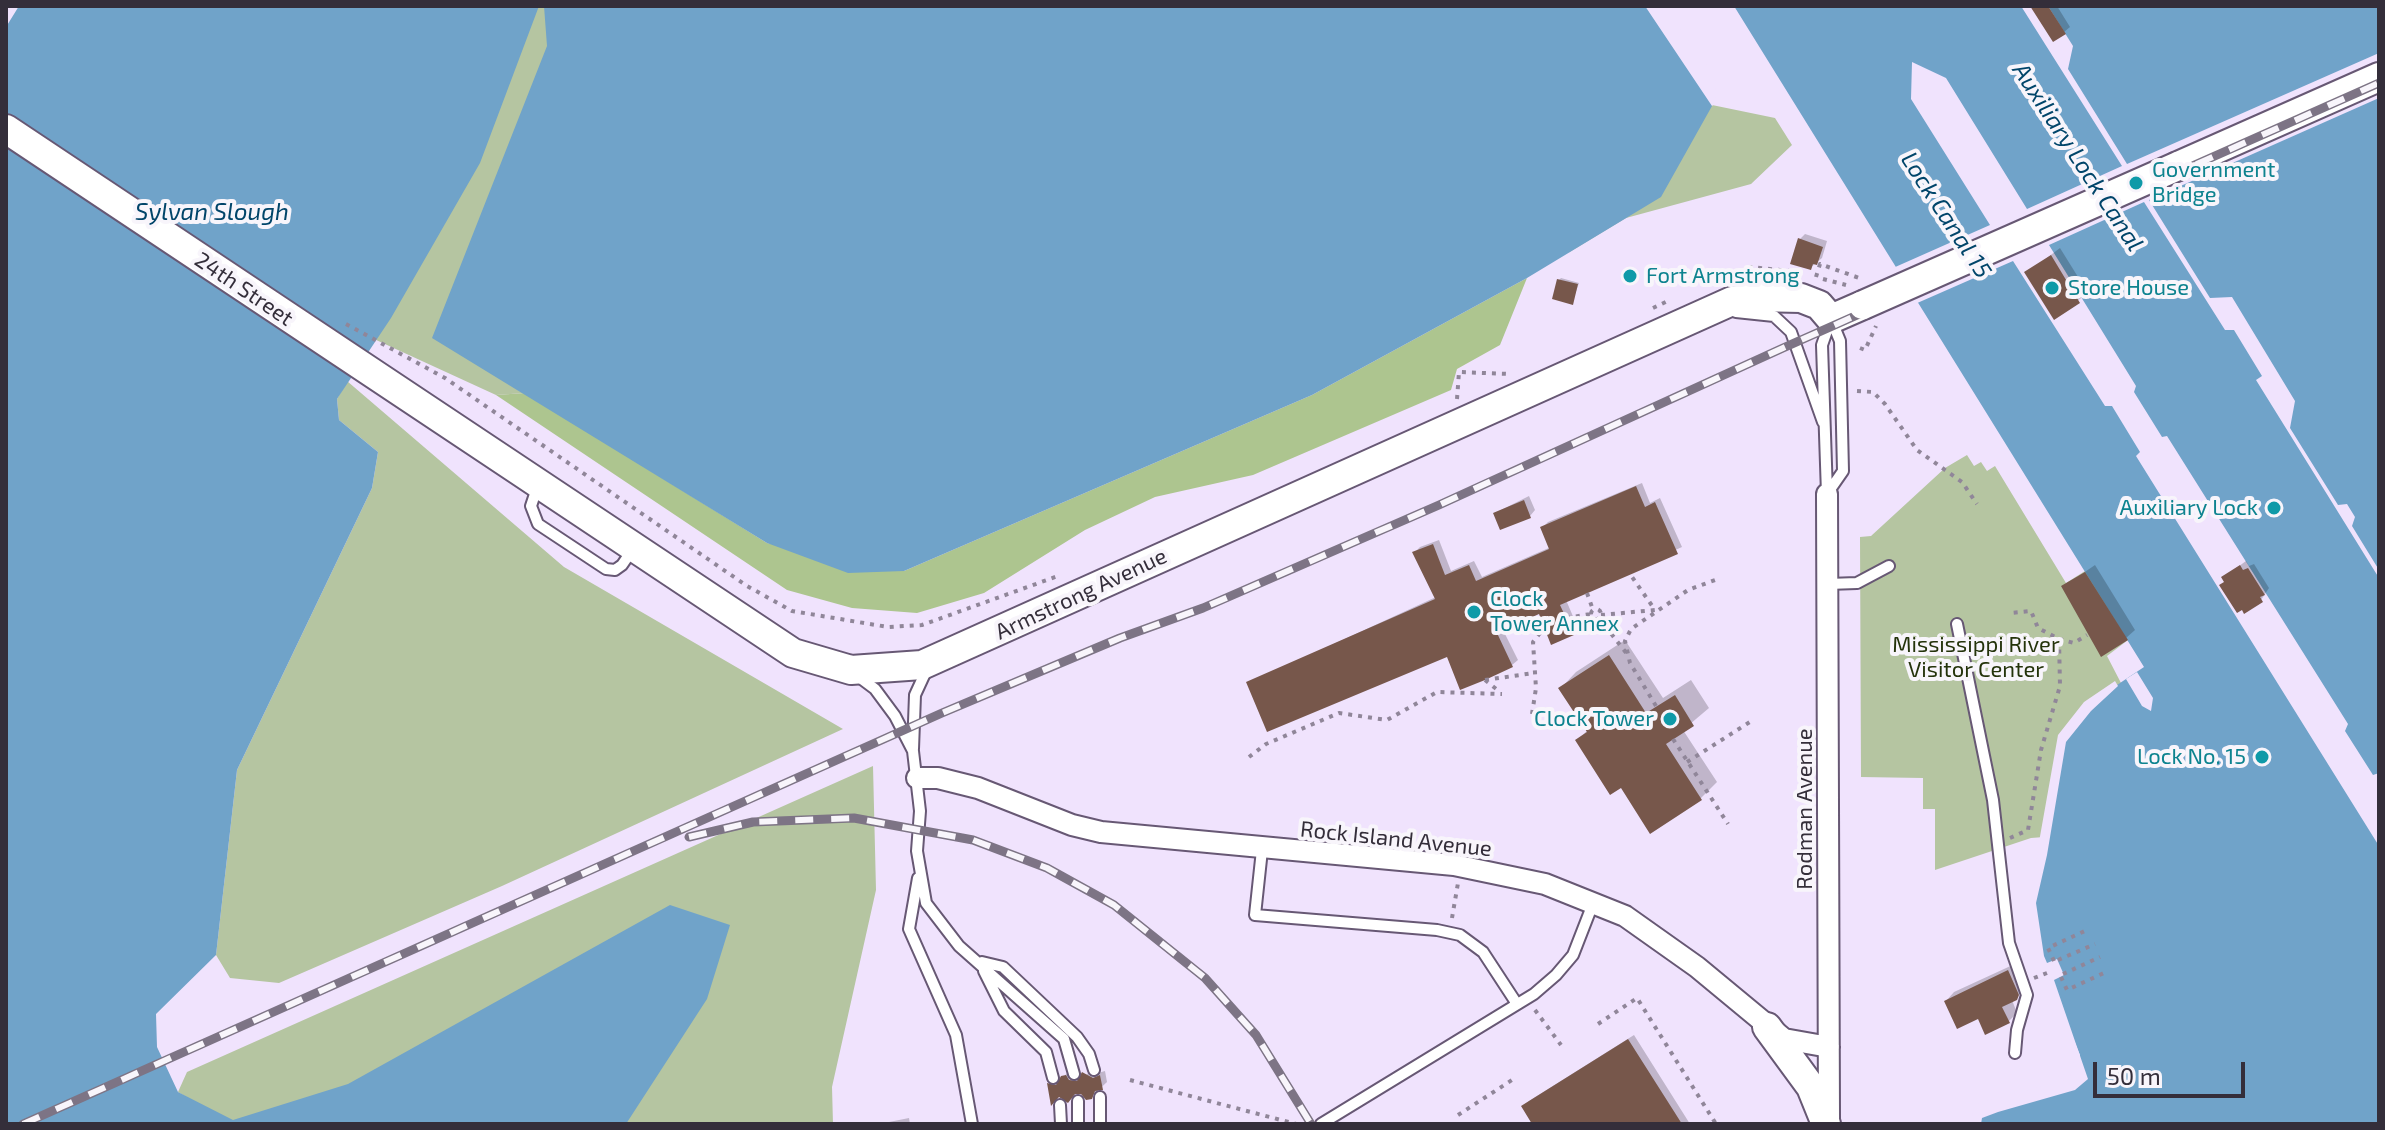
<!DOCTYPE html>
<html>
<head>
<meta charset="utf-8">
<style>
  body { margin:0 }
  #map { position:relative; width:2385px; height:1130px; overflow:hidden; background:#f0e3fd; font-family:"Exo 2",sans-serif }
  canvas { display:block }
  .frame { position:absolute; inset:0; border:8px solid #342e3a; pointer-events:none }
  .scale { position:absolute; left:2093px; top:1062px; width:152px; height:36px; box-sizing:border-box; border:4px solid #342e3a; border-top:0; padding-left:10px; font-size:24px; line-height:28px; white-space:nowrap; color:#342e3a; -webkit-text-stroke:6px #f8f5fb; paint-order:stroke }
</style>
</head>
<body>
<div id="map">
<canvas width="2385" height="1130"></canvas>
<div class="frame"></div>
<div class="scale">50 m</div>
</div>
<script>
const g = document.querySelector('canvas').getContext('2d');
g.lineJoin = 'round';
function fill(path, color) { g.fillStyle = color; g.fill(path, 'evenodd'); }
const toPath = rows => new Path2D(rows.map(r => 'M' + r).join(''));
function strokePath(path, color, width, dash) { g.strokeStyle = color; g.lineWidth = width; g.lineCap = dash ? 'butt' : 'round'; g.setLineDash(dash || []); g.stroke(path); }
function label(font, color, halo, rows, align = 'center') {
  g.font = font + ' "Exo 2",sans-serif'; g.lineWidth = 8; g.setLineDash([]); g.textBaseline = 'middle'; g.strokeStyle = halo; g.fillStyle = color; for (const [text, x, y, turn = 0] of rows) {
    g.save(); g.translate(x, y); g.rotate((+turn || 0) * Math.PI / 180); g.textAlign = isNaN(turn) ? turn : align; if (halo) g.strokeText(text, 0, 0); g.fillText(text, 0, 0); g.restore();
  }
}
const green = toPath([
  [524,6,687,6,525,393,496,395,374,339],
  [1712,105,1775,118,1792,145,1751,184,1626,218,1568,253],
  [347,381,564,567,843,729,502,886,279,983,230,978,216,955,237,770,372,488,378,452,339,420,337,399],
  [1967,455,1974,466,1981,462,1987,471,1995,466,2066,583,2085,571,2128,640,2107,656,2121,683,2087,705,2044,837,2031,838,1935,870,1935,809,1923,809,1923,778,1861,777,1860,537,1871,536,1945,468],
  [873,766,876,890,832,1087,833,1124,231,1124,178,1092,187,1072]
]);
const forest = toPath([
  [1527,278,1500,345,1457,369,1451,390,1253,475,1155,497,1085,530,984,593,917,613,852,608,787,590,496,395,525,393,767,543,904,571,1312,395]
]);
const water = toPath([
  [19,6,539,6,480,163,391,318,337,399,339,420,378,452,372,488,237,770,216,955,156,1014,157,1047,178,1092,233,1120,348,1084,670,905,730,925,707,999,626,1124,6,1124,6,27],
  [544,6,1659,6,1712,78,1712,106,1661,197,1527,278,1312,395,904,571,848,573,767,543,432,338,547,46],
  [1734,6,2379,6,2379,1124,1976,1124,1973,1109,2074,1082,2080,1055,2041,960,2032,904,2061,737,2087,705,2144,667]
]);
const pier = toPath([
  [1645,6,1664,6,1715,76,1716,102,1712,106],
  [2021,6,2048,6,2073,46,2068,69,2127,164,2379,53,2379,98,2149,200,2210,298,2232,297,2295,401,2290,428,2338,505,2347,504,2355,517,2352,526,2379,570,2379,578,2256,380,2262,376,2234,330,2225,330,2144,202,2049,245,2136,386,2134,392,2162,437,2167,436,2348,724,2345,731,2373,775,2379,773,2379,846,2136,456,2140,452,2112,406,2105,406,2013,261,1915,304,1837,178,1893,268,1990,225,1911,99,1912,62,1946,78,2027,209,2122,166],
  [2137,672,2153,698,2151,711,2142,706,2126,679],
  [2115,681,2118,686,2091,711,2066,742,2047,855,2036,903,2044,956,2047,963,2057,959,2064,975,2054,980,2088,1079,2075,1090,1998,1112,1982,1118,1981,1124,1973,1124,1972,1105,2070,1079,2075,1056,2037,962,2028,904,2058,735,2084,702]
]);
const shadow = toPath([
  [2033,6,2057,6,2070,27,2064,32],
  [1805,234,1827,241,1822,258,1810,268,1800,239],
  [2060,248,2088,293,2055,317,2027,273],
  [1561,278,1579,283,1572,303,1559,280],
  [1642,483,1650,503,1660,498,1682,547,1566,600,1578,628,1572,633,1540,611,1502,628,1518,660,1512,665,1461,688,1448,654,1249,683,1436,597,1414,553,1420,547,1439,540,1451,571,1474,561,1482,577,1551,547,1542,528,1548,522],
  [1529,496,1535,510,1530,516,1495,513],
  [2246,561,2249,566,2254,564,2269,588,2261,600,2224,577],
  [2095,565,2135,630,2126,638,2063,587],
  [1625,640,1663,698,1691,680,1709,708,1683,730,1717,782,1701,798,1651,831,1621,785,1577,740,1588,730,1561,688,1576,672],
  [2017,963,2025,989,2012,1000,2017,1013,2009,1021,1979,1016,1946,1001,1954,992],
  [1634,1035,1690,1124,1534,1124,1523,1106,1529,1101],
  [1093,1068,1098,1073,1105,1071,1107,1082,1091,1097,1078,1091,1070,1100,1049,1084,1054,1079,1061,1080,1068,1072,1084,1077],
  [909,1118,910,1124,883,1124,884,1123]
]);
const building = toPath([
  [2030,6,2048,6,2066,34,2053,42],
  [1798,238,1823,247,1817,265,1813,264,1811,270,1790,264],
  [2051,255,2080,303,2054,320,2024,272],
  [1557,279,1578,284,1573,305,1552,299],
  [1636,486,1645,507,1655,502,1678,554,1560,605,1574,635,1551,645,1539,614,1497,633,1513,667,1485,680,1460,690,1447,657,1267,732,1246,682,1435,599,1412,552,1433,544,1445,575,1469,565,1476,581,1549,549,1540,527],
  [1524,500,1531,518,1500,530,1493,513],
  [2240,565,2243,570,2248,568,2265,595,2260,597,2263,602,2244,614,2242,610,2237,613,2219,585,2224,582,2221,577],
  [2085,572,2128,640,2101,657,2061,586],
  [1609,655,1646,713,1675,695,1694,726,1666,744,1702,800,1650,834,1621,788,1610,795,1575,740,1587,732,1558,688],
  [2008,970,2019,995,2017,1000,2002,1007,2010,1023,1985,1035,1978,1019,1957,1029,1944,1001],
  [1628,1039,1682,1124,1532,1124,1521,1106],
  [1082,1072,1093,1078,1100,1075,1103,1090,1095,1091,1092,1099,1086,1100,1081,1094,1075,1094,1068,1103,1059,1097,1051,1106,1047,1083,1056,1085,1061,1076,1066,1075,1069,1080,1077,1081]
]);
const path = toPath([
  [1730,276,1750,267,1800,272],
  [1816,277,1820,264,1862,279],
  [1823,279,1846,285],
  [1653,308,1670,300],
  [346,324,445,378,747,586,792,611,888,627,922,625,1058,576],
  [1860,348,1865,350,1876,326],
  [1857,391,1873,392,1885,404,1917,450,1962,482,1977,504],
  [1457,399,1459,372,1510,374],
  [1587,593,1593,610],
  '1591 614a5 5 0 1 1 10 0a5 5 0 1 1-10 0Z',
  [1601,615,1655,610,1630,574],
  [1566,618,1591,614],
  [1599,618,1627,654],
  [2059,639,2074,643,2087,635],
  [1485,680,1534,673],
  [1485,680,1500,692],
  [1656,706,1630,663,1625,641,1631,629,1688,590,1715,580],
  [1532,714,1536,688,1533,642,1544,628],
  [1673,739,1728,824],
  [1249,757,1266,744,1339,713,1387,720,1437,692,1502,694],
  [1687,762,1753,720],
  [2010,838,2028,830,2041,750,2060,686,2059,639,2038,628,2031,611,2010,613],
  [1452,918,1458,883],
  [2058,960,2095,944],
  [2054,961,2048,948,2089,929],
  [2063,974,2100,957],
  [2061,977,2067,990,2106,972],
  [2034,978,2047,973],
  [1535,1010,1561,1045],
  [1598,1024,1637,998,1716,1124],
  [1130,1080,1296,1124],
  [1458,1115,1512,1080]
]);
const lane = toPath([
  [1736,312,1774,316,1791,332,1823,422],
  [538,485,531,506,538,524,606,569,615,570,622,565,633,549],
  [1827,494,1843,471,1840,341,1831,319],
  [1827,494,1822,345,1830,322],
  [1828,584,1857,583,1889,566],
  [1957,624,1993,800,2009,943,2027,995,2017,1030,2015,1053],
  [859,677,875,689,895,716,913,751,920,811,917,851,926,903,959,946,1064,1039,1074,1074],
  [913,749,915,695,927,669],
  [1262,850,1255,915,1437,930,1460,935,1483,952,1517,1004],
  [918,878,909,929,956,1035,972,1124],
  [982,962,1003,967,1077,1037,1089,1054,1094,1070],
  [984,971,1004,1011,1046,1052,1053,1078],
  [1060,1105,1061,1124],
  [1078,1124,1078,1101],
  [1100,1124,1100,1097],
  [1321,1124,1534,994,1556,975,1573,955,1594,901]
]);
const street = toPath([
  [1827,494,1829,1118],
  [917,778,938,778,978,788,1072,825,1101,832,1454,865,1545,884,1625,916,1697,967,1784,1039,1829,1047]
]);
const secondary = toPath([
  [6,129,793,653,851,670,922,665,1732,301,1754,297,1801,298,1819,305,1831,319,1863,305],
  [2178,166,2379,77],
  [1767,1027,1811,1087,1826,1124]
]);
const rail = toPath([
  [689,837,753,822,854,818,973,840,1047,868,1114,905,1205,978,1256,1035,1311,1124],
  [23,1124,942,713,1120,638,1203,608,1439,505,1783,348,2379,83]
]);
const secondaryBridge = toPath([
  [1863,305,2178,166]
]);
const markers = [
  [2136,183,8,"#0f9aa8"],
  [1630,276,8,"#0f9aa8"],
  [2052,288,8,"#0f9aa8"],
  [2274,508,8,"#0f9aa8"],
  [1474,612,8,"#0f9aa8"],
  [1670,719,8,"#0f9aa8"],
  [2262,757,8,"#0f9aa8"]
];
const cultureNames = [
  ["Government",2152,170],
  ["Bridge",2152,195],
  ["Fort Armstrong",1646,276],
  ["Store House",2068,288],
  ["Auxiliary Lock",2258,508,"right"],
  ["Clock",1490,599],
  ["Tower Annex",1490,624],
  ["Clock Tower",1654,719,"right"],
  ["Lock No. 15",2246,757,"right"]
];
const streetNames = [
  ["24th Street",244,289,34],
  ["Armstrong Avenue",1081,594,-25],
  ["Rodman Avenue",1805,809,-90],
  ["Rock Island Avenue",1396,839,6]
];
const parkNames = [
  ["Mississippi River",1976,645],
  ["Visitor Center",1976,670]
];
const waterNames = [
  ["Auxiliary Lock Canal",2078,157,57],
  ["Sylvan Slough",212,212],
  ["Lock Canal 15",1946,215,57]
];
fill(green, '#b5c5a1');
fill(forest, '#adc58f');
fill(water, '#70a3c9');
fill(pier, '#f0e3fd');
fill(shadow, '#0003');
fill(building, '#77574b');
strokePath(lane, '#675874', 14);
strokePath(street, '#675874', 24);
strokePath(secondary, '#675874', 32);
strokePath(path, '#908699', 4, [4, 6]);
strokePath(lane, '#fff', 10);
strokePath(street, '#fff', 20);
strokePath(secondary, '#fff', 28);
strokePath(rail, '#7d7485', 9);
strokePath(rail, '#f8f5fb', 6, [18]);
strokePath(secondaryBridge, '#675874', 32, []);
strokePath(secondaryBridge, '#fff', 28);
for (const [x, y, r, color] of markers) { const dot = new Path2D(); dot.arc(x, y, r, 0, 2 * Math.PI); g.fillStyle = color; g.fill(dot); strokePath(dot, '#f8f5fb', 3); }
label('22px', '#0d838f', '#f8f5fb', cultureNames, 'left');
label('22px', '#342e3a', '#f8f5fb', streetNames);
label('22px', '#24330b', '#f8f5fb', parkNames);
label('italic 24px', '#01456a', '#f8f5fb', waterNames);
</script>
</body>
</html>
